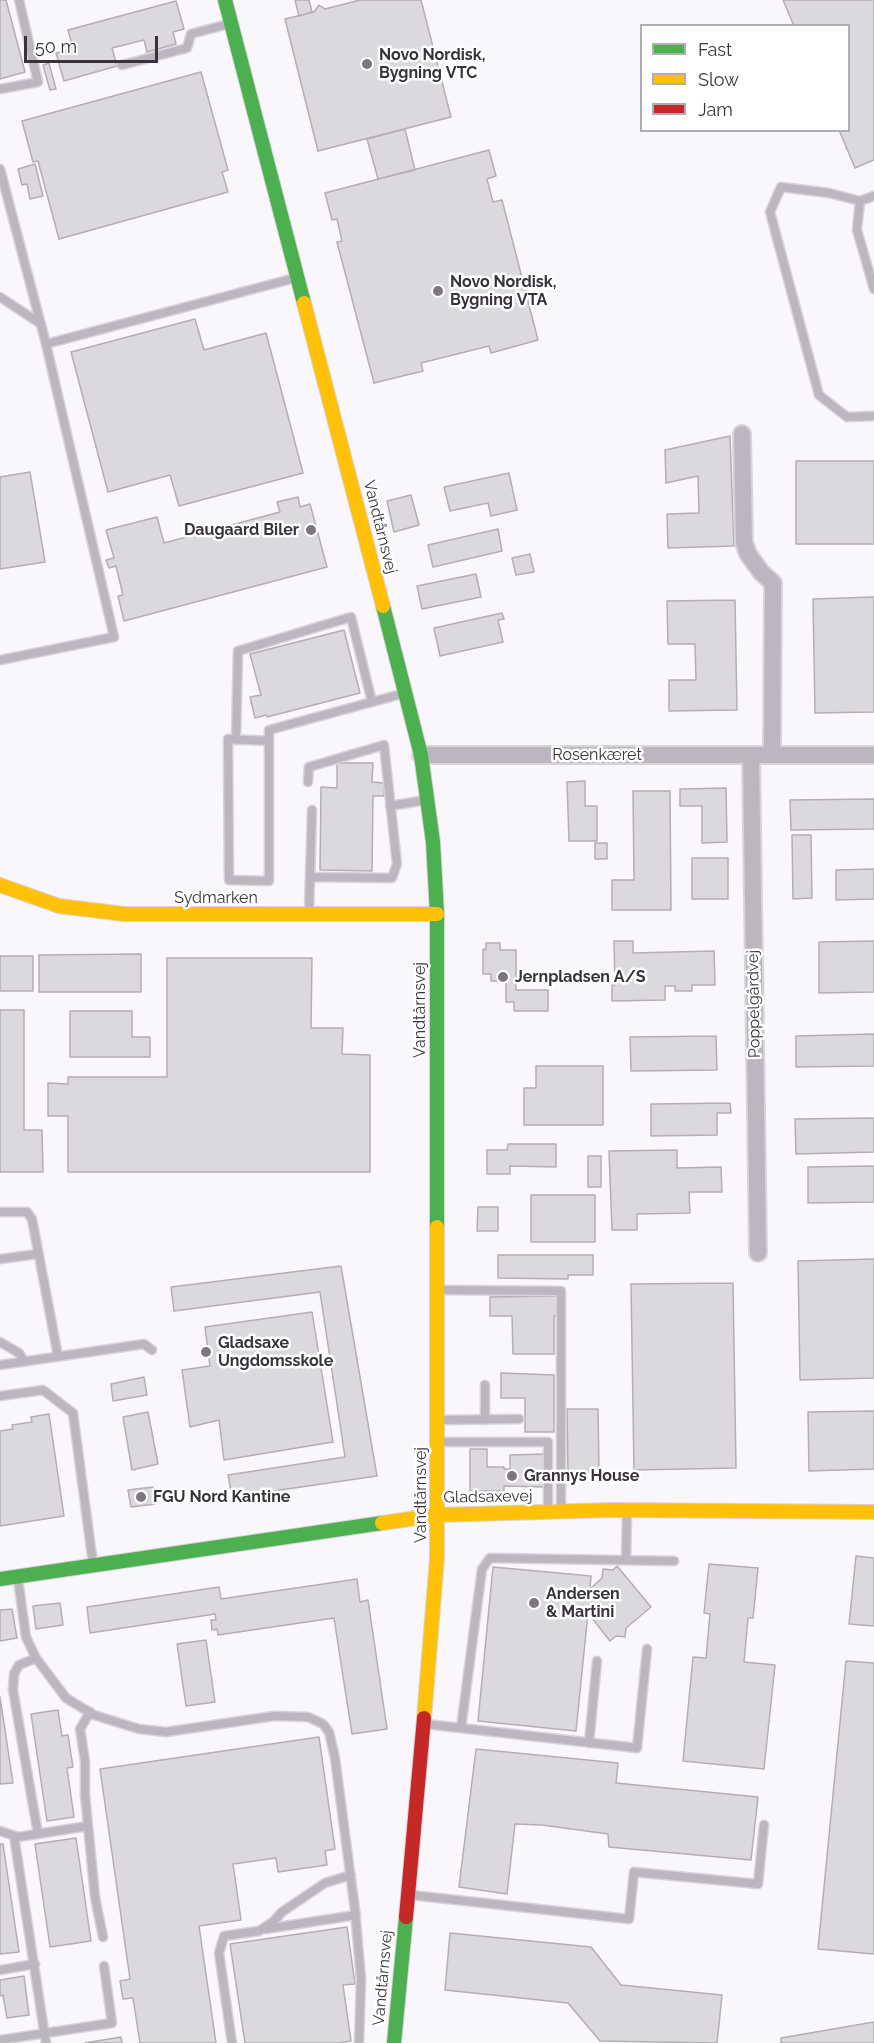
<!DOCTYPE html>
<html>
<head>
<meta charset="utf-8">
<style>
  body { margin:0 }
  #map { position:relative; width:874px; height:2043px; overflow:hidden; background:#faf7fc; font-family:Raleway,sans-serif }
  canvas { display:block }
  .legend { position:absolute; left:640px; top:24px; width:210px; height:108px; box-sizing:border-box; background:#fff; border:2px solid #afadb0; margin:0; padding:8px 10px; list-style:none; font-size:18px; color:#38323a }
  .legend li { display:flex; align-items:center; gap:12px; height:30px }
  .legend b { width:30px; border:2px solid #afadb0 }
  .scale { position:absolute; left:24px; top:36px; width:134px; height:27px; box-sizing:border-box; border:3px solid #38323a; border-top:0; padding-left:8px; font-size:18px; line-height:21px; white-space:nowrap; color:#38323a; -webkit-text-stroke:4px #fff; paint-order:stroke }
</style>
</head>
<body>
<div id="map">
<canvas width="874" height="2043"></canvas>
<ul class="legend">
<li><b style="height:8px;background:#4caf50"></b>Fast</li>
<li><b style="height:8px;background:#ffc107"></b>Slow</li>
<li><b style="height:8px;background:#c62828"></b>Jam</li>
</ul>
<div class="scale">50 m</div>
</div>
<script>
const g = document.querySelector('canvas').getContext('2d');
g.lineJoin = 'round';
function fill(path, color) { g.fillStyle = color; g.fill(path, 'evenodd'); }
const toPath = rows => new Path2D(rows.map(r => 'M' + r).join(''));
function strokePath(path, color, width, dash) { g.strokeStyle = color; g.lineWidth = width; g.lineCap = dash ? 'butt' : 'round'; g.setLineDash(dash || []); g.stroke(path); }
function label(font, color, halo, rows, align = 'center') {
  g.font = font + ' Raleway,sans-serif'; g.lineWidth = 5; g.setLineDash([]); g.textBaseline = 'middle'; g.strokeStyle = halo; g.fillStyle = color; for (const [text, x, y, turn = 0] of rows) {
    g.save(); g.translate(x, y); g.rotate((+turn || 0) * Math.PI / 180); g.textAlign = isNaN(turn) ? turn : align; if (halo) g.strokeText(text, 0, 0); g.fillText(text, 0, 0); g.restore();
  }
}
const building = toPath([
  [0,0,6,0,25,72,0,79,0,0],
  [295,0,309,0,312,12,299,16,295,0],
  [360,0,421,0,451,117,318,151,285,19,314,12,319,5,325,9,360,0],
  [783,0,874,0,874,160,855,168,839,130,848,130,848,26,794,26,783,0],
  [176,1,184,29,173,32,176,44,147,52,144,40,112,48,117,66,64,81,56,53,70,50,69,46,72,45,68,30,176,1],
  [49,63,56,89,50,90,43,65,49,63],
  [201,72,228,170,222,172,228,192,59,239,38,161,33,162,22,121,201,72],
  [405,129,415,170,378,179,367,139,405,129],
  [489,150,496,176,487,179,493,202,502,200,538,340,491,353,489,346,421,363,423,371,374,383,337,242,342,241,337,219,332,220,325,193,489,150],
  [35,164,43,196,30,199,27,184,22,185,18,169,35,164],
  [195,319,204,350,266,333,303,473,179,506,170,475,108,492,71,352,195,319],
  [730,436,734,546,668,548,667,514,699,513,698,476,666,483,665,450,730,436],
  [796,461,874,461,874,544,796,544,796,461],
  [30,472,45,562,0,569,0,477,30,472],
  [509,473,517,510,491,516,488,503,450,511,444,487,509,473],
  [411,495,419,525,394,532,387,501,411,495],
  [298,497,300,507,310,504,327,567,124,621,118,596,123,595,116,566,109,568,106,560,114,558,106,530,157,517,164,543,280,512,277,502,298,497],
  [498,529,502,551,433,567,428,545,498,529],
  [530,554,534,572,516,575,512,558,530,554],
  [476,574,481,597,422,609,417,586,476,574],
  [874,597,874,712,815,713,813,599,874,597],
  [735,600,737,710,669,711,669,680,696,680,695,644,668,644,667,601,735,600],
  [502,613,504,619,498,620,503,642,440,656,434,628,502,613],
  [344,630,360,693,267,717,266,715,255,718,250,697,261,695,250,654,344,630],
  [337,763,373,763,372,782,384,783,384,796,373,796,372,871,320,870,321,787,337,788,337,763],
  [585,781,585,806,597,806,597,841,569,841,567,782,585,781],
  [726,788,727,842,702,843,702,806,680,806,680,789,726,788],
  [633,791,670,791,671,910,612,910,612,880,634,880,633,791],
  [874,799,874,829,791,830,790,800,874,799],
  [792,835,811,835,812,898,793,899,792,835],
  [595,843,607,843,607,859,595,859,595,843],
  [692,858,728,858,728,899,692,899,692,858],
  [874,869,874,899,836,900,836,870,874,869],
  [614,941,633,941,633,953,714,951,715,985,692,985,692,991,675,991,675,986,665,986,665,1000,612,1001,612,985,615,985,614,941],
  [874,941,874,992,819,993,819,942,874,941],
  [486,943,500,943,500,950,516,950,516,990,548,990,548,1011,514,1011,514,1002,506,1002,506,981,491,981,491,974,483,974,483,949,486,950,486,943],
  [141,954,141,992,39,992,39,955,141,954],
  [0,956,33,956,33,991,0,991,0,956],
  [167,958,312,958,311,1028,343,1028,342,1054,370,1055,370,1172,68,1172,68,1116,48,1116,48,1083,68,1084,68,1077,167,1077,167,958],
  [0,1010,24,1010,24,1130,42,1130,43,1172,0,1172,0,1010],
  [70,1011,132,1011,132,1037,150,1037,150,1057,70,1057,70,1011],
  [874,1034,874,1066,796,1067,796,1036,874,1034],
  [716,1036,717,1070,631,1071,630,1037,716,1036],
  [536,1066,603,1066,603,1125,524,1125,524,1088,536,1088,536,1066],
  [730,1103,731,1113,717,1113,717,1135,651,1136,651,1104,730,1103],
  [874,1118,874,1152,796,1154,795,1119,874,1118],
  [508,1144,556,1144,556,1167,510,1166,510,1174,487,1174,487,1150,507,1150,508,1144],
  [677,1150,677,1168,721,1167,722,1192,689,1192,690,1213,637,1214,637,1230,612,1230,609,1151,677,1150],
  [588,1156,601,1156,601,1187,588,1187,588,1156],
  [874,1166,874,1202,808,1203,808,1167,874,1166],
  [531,1195,595,1195,595,1242,531,1242,531,1195],
  [478,1207,498,1207,498,1231,477,1231,478,1207],
  [498,1255,593,1255,593,1275,568,1275,568,1279,498,1278,498,1255],
  [874,1259,874,1378,800,1380,798,1261,874,1259],
  [341,1266,377,1476,232,1497,228,1475,345,1457,320,1292,174,1311,171,1287,341,1266],
  [733,1283,736,1468,634,1470,631,1284,733,1283],
  [557,1296,558,1316,554,1316,554,1354,513,1354,512,1316,490,1316,490,1297,557,1296],
  [312,1312,333,1442,224,1460,219,1420,190,1427,182,1370,210,1366,205,1327,312,1312],
  [501,1373,554,1375,554,1432,525,1432,525,1398,501,1398,501,1373],
  [144,1377,147,1395,113,1401,111,1384,144,1377],
  [567,1409,598,1409,599,1472,568,1473,567,1409],
  [874,1411,874,1469,809,1471,808,1412,874,1411],
  [148,1412,158,1464,132,1470,123,1417,148,1412],
  [49,1414,64,1516,0,1526,0,1431,13,1429,12,1425,32,1422,31,1417,49,1414],
  [470,1449,487,1449,487,1467,504,1467,504,1469,510,1469,510,1455,546,1454,546,1487,504,1486,504,1491,470,1491,470,1449],
  [153,1487,156,1504,131,1507,128,1490,153,1487],
  [856,1556,874,1558,874,1626,849,1624,856,1556],
  [709,1564,758,1568,753,1618,748,1618,744,1662,775,1665,764,1769,683,1761,693,1657,706,1658,710,1614,704,1613,709,1564],
  [617,1566,651,1607,626,1628,625,1637,616,1636,610,1641,588,1613,576,1731,478,1721,493,1567,591,1576,590,1589,602,1578,603,1569,613,1570,617,1566],
  [357,1579,360,1602,368,1600,387,1729,352,1734,334,1618,218,1635,217,1629,212,1630,211,1620,216,1620,215,1614,90,1633,87,1607,219,1587,221,1599,357,1579],
  [60,1603,63,1625,36,1629,33,1606,60,1603],
  [12,1609,17,1638,0,1641,0,1610,12,1609],
  [206,1640,215,1702,186,1706,177,1644,206,1640],
  [846,1661,874,1663,874,1954,818,1949,846,1661],
  [0,1697,13,1783,0,1784,0,1697],
  [58,1710,62,1736,68,1735,73,1767,67,1768,74,1817,47,1821,31,1714,58,1710],
  [319,1737,335,1849,325,1851,327,1865,278,1872,276,1858,233,1864,241,1920,199,1926,216,2043,140,2043,133,1998,123,1999,120,1981,130,1979,100,1769,319,1737],
  [476,1749,618,1763,616,1783,758,1797,751,1860,609,1847,608,1834,542,1825,515,1824,507,1894,459,1887,476,1749],
  [76,1838,91,1941,50,1947,35,1844,76,1838],
  [0,1844,3,1844,19,1952,0,1954,0,1844],
  [347,1927,355,1984,343,1985,351,2041,339,2043,245,2043,230,1944,347,1927],
  [450,1933,591,1947,621,1985,722,1995,717,2043,600,2041,568,2003,445,1990,450,1933],
  [24,1976,29,2015,7,2018,3,1995,0,1996,0,1980,24,1976],
  [874,2022,874,2043,781,2043,781,2038,874,2022],
  [121,2037,122,2043,85,2043,121,2037]
]);
const lane = toPath([
  [122,65,187,48,191,34,228,24],
  [0,89,38,82,19,0],
  [0,169,46,344,114,637,0,660],
  [874,196,860,201,857,230,874,289],
  [860,201,829,193,781,187,770,212,819,395,847,417,874,416],
  [0,297,41,324],
  [46,344,295,278],
  [236,740,238,651,351,617,372,702],
  [269,741,228,739,229,880,269,881,269,730,405,693],
  [308,782,309,767,384,745,397,864,392,878,310,877],
  [390,806,426,800],
  [309,911,312,810],
  [0,1212,27,1212,32,1219,58,1356],
  [0,1259,38,1254],
  [440,1290,561,1291,561,1508],
  [0,1342,19,1353,24,1361],
  [0,1365,144,1344,152,1350],
  [485,1385,485,1420],
  [0,1396,43,1390,73,1413,93,1564],
  [438,1420,519,1419],
  [438,1442,548,1442,548,1511],
  [626,1560,627,1511],
  [18,1579,26,1637,36,1658,66,1698,94,1715,139,1729,166,1732,274,1716,308,1717,323,1724,329,1732,335,1758,355,1910,361,1979,359,2043],
  [36,1658,19,1665,14,1674,13,1690,38,1834],
  [90,1712,80,1729,85,1761,85,1795,95,1897,103,1937],
  [425,1724,637,1748,647,1649],
  [461,1728,482,1569,490,1558,674,1561],
  [589,1743,597,1661],
  [0,1831,18,1837,88,1826],
  [14,1836,46,2043],
  [411,1895,629,1919,634,1872,758,1884,764,1825],
  [266,1929,356,1915],
  [0,1970,35,1964],
  [0,2040,112,2023,104,1966],
  [232,2043,219,1953,224,1936,259,1931,274,1921,282,1912,325,1883,351,1875]
]);
const street = toPath([
  [742,434,744,542,748,554,761,572,773,583,772,755],
  [421,755,874,755],
  [751,755,758,1253]
]);
const fast = toPath([
  [225,0,304,303],
  [383,606,421,755,433,842,437,914,437,1227],
  [0,1579,382,1523],
  [394,2043,406,1917]
]);
const slow = toPath([
  [304,303,383,606],
  [0,885,59,906,124,914,437,914],
  [382,1523,438,1515,612,1510,874,1512],
  [424,1718,437,1558,437,1227]
]);
const jam = toPath([
  [406,1917,424,1718]
]);
const markers = [
  [367,64,6,"#7c777e"],
  [438,291,6,"#7c777e"],
  [311,530,6,"#7c777e"],
  [503,977,6,"#7c777e"],
  [206,1352,6,"#7c777e"],
  [512,1476,6,"#7c777e"],
  [141,1497,6,"#7c777e"],
  [534,1603,6,"#7c777e"]
];
const poiNames = [
  ["Novo Nordisk,",379,55],
  ["Bygning VTC",379,73],
  ["Novo Nordisk,",450,282],
  ["Bygning VTA",450,300],
  ["Daugaard Biler",299,530,"right"],
  ["Jernpladsen A/S",515,977],
  ["Gladsaxe",218,1343],
  ["Ungdomsskole",218,1361],
  ["Grannys House",524,1476],
  ["FGU Nord Kantine",153,1497],
  ["Andersen",546,1594],
  ["& Martini",546,1612]
];
const streetNames = [
  ["Vandtårnsvej",380,527,76],
  ["Rosenkæret",597,755],
  ["Sydmarken",216,898],
  ["Poppelgårdvej",754,1004,-91],
  ["Vandtårnsvej",420,1010,-90],
  ["Vandtårnsvej",421,1495,-90],
  ["Gladsaxevej",488,1497,-1],
  ["Vandtårnsvej",383,1978,-85]
];
fill(building, '#dcd9de');
strokePath(building, '#b2aeb4', 1.5);
strokePath(lane, '#d7d4d8', 11);
strokePath(street, '#d7d4d8', 20);
strokePath(fast, '#d7d4d8', 16);
strokePath(slow, '#d7d4d8', 16);
strokePath(jam, '#d7d4d8', 16);
strokePath(lane, '#bcb6c0', 8);
strokePath(street, '#bcb6c0', 16);
strokePath(fast, '#4caf50', 14);
strokePath(slow, '#ffc107', 14);
strokePath(jam, '#c62828', 14);
for (const [x, y, r, color] of markers) { const dot = new Path2D(); dot.arc(x, y, r, 0, 2 * Math.PI); g.fillStyle = color; g.fill(dot); strokePath(dot, '#fff', 2); }
label('bold 16px', '#38323a', '#fff', poiNames, 'left');
label('16px', '#38323a', '#fff', streetNames);
</script>
</body>
</html>
